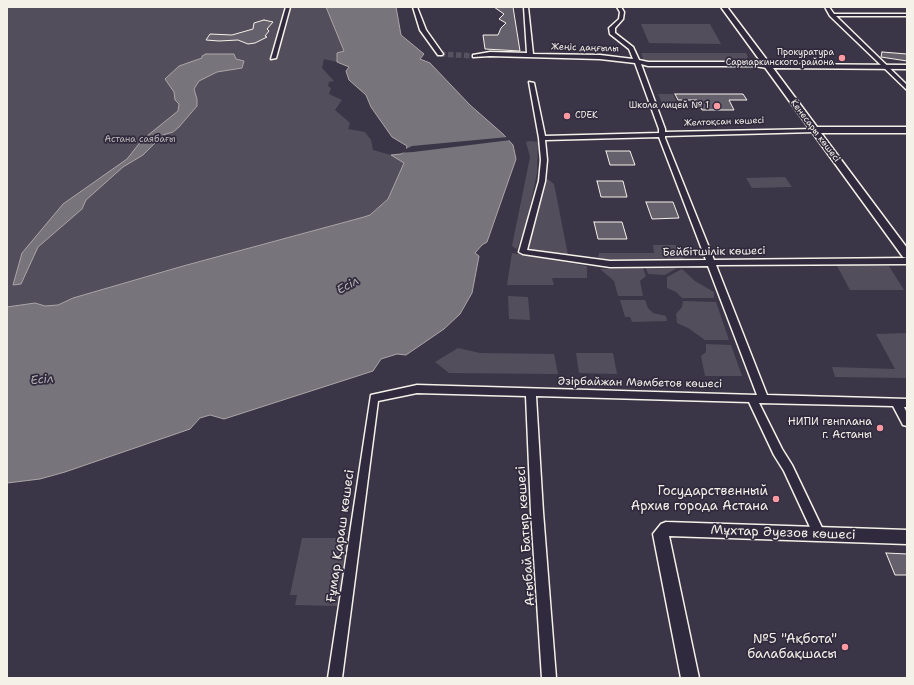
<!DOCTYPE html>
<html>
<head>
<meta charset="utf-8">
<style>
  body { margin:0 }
  #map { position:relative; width:914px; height:685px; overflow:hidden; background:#3b3647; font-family:"Shantell Sans",sans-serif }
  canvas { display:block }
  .frame { position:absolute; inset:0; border:8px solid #f4f1e8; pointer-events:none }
</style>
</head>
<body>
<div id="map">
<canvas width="914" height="685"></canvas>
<div class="frame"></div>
</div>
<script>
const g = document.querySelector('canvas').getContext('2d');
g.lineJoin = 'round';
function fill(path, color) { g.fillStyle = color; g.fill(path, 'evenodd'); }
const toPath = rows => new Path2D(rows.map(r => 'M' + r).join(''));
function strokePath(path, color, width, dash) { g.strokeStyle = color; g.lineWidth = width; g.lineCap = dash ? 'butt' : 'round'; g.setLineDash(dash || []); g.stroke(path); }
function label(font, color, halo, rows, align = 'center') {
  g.font = font + ' "Shantell Sans",sans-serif'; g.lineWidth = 3.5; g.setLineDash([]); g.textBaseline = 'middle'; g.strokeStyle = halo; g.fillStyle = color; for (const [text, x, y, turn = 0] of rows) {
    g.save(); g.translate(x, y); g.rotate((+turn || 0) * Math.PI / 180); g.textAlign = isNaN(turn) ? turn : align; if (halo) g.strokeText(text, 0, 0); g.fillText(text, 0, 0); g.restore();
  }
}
const green = toPath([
  [7,7,326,7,344,52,337,62,324,59,322,68,334,81,329,82,328,86,331,88,329,94,342,100,335,110,350,123,348,129,365,132,371,140,373,150,391,155,404,163,388,199,370,215,364,217,181,266,73,298,58,305,45,306,35,303,7,307],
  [641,24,710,24,721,44,649,43],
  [641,53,746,53,748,57,742,62,649,62,644,61],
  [658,94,673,94,679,108,664,108],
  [530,141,538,142,537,173,527,221,517,249,512,246,530,157,526,142],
  [785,177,792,187,752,188,746,178],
  [546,178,554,184,568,255,531,251,529,245],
  [653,245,675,245,685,248,683,261,604,260,598,258,599,253,654,253],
  [512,253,587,266,587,278,552,278,554,285,507,285],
  [836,264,889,266,904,290,850,290],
  [643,268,646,276,640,281,643,296,618,296,614,281,600,269],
  [646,268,677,268,665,275,648,274],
  [682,269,695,281,714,292,714,298,682,298,676,292,667,288,667,277],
  [508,296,528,297,530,320,509,319],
  [620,300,645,300,648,308,653,313,666,316,667,321,632,322,630,317,625,317],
  [683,301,716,302,729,340,705,340,688,328,677,323,676,314,682,307],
  [907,333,907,378,835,377,832,367,895,369,876,334],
  [706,344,731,345,742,376,705,376,701,356,706,352],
  [458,348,480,353,554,354,558,374,449,373,435,362],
  [576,353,613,353,617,374,579,373],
  [302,538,348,538,337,606,295,605,297,595,290,595]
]);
const water = toPath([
  [326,7,396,7,401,35,424,54,420,59,430,63,470,105,503,134,513,145,516,159,487,242,482,245,475,253,479,256,472,293,460,314,444,329,406,355,397,354,381,359,373,371,224,419,210,415,200,418,190,429,65,472,40,479,7,483,7,307,35,303,45,306,58,305,73,298,183,266,364,217,370,215,388,199,404,163,391,155,401,154,406,151,407,146,392,137,371,107,366,95,349,80,346,71,349,67,337,62,337,53,344,51,326,7],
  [206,54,234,54,236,59,244,61,242,68,217,72,199,81,194,89,197,99,197,106,179,127,173,132,163,135,143,155,123,167,86,200,82,209,38,247,21,284,13,285,22,253,63,204,127,159,142,140,178,111,179,104,175,100,174,92,165,79,179,66,202,58,202,56,206,54]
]);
const pier = toPath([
  [508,137,511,140,413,152,397,153,412,146]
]);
const building = toPath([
  [494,7,513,7,520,51,485,49,483,35,498,35,501,28,506,23,499,19,504,14,494,7],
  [264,20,273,22,267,29,269,31,265,36,267,37,255,43,248,44,238,40,219,41,206,40,210,34,232,35,253,29,254,23,264,20],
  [882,52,907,54,907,61,881,57,882,52],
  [675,94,743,94,747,100,729,100,734,110,702,110,697,100,678,100,675,94],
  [606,151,630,151,635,165,610,165,606,151],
  [597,181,623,181,627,197,601,197,597,181],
  [646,202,673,202,679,218,652,219,646,202],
  [594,222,622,222,627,239,598,239,594,222],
  [886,553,907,554,907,575,895,575,886,553]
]);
const streetTunnel = toPath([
  [440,54,475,56]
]);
const street = toPath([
  [286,7,290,7,276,58,271,59,286,7],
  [413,7,417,7,426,30,443,54,442,55,438,55,420,30,413,7],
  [524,7,528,7,533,54,600,55,633,59,629,49,610,34,609,28,619,19,620,12,617,7,621,7,624,12,623,19,615,28,615,33,633,47,639,60,648,62,755,62,769,65,769,67,767,68,755,66,648,66,641,64,665,129,665,132,817,129,818,130,815,132,665,136,665,138,714,260,907,258,907,264,716,265,767,395,907,399,907,407,904,407,907,413,907,426,903,425,893,406,759,403,782,449,792,465,825,534,823,538,819,539,815,538,784,471,774,455,749,402,536,396,543,512,556,678,542,678,531,512,526,396,417,393,378,401,342,678,328,678,371,395,417,385,757,395,708,266,610,267,523,254,519,252,539,181,541,160,539,138,529,82,534,83,545,136,659,133,659,129,635,63,600,59,490,56,473,57,473,55,490,52,527,53,524,7],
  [659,137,706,260,610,261,527,250,545,181,547,160,545,140,659,137],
  [825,7,829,7,834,14,907,14,907,16,836,16,907,85,907,90,830,16,825,7]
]);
const secondary = toPath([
  [721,7,727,7,770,64,907,65,907,69,773,68,817,127,907,127,907,133,821,133,907,248,907,258,903,257,721,7],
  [666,522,907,530,907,544,669,536,699,678,681,678,653,534,661,524,666,522]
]);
const markers = [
  [842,58,4,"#ff9aa2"],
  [717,106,4,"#ff9aa2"],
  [567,116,4,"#ff9aa2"],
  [880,428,4,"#ff9aa2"],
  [776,499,4,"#ff9aa2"],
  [845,647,4,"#ff9aa2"]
];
const farStreetnames = [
  ["Жеңіс даңғылы",585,48,2],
  ["Желтоқсан көшесі",724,122,-2],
  ["Кенесары көшесі",815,131,53]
];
const farPoinames = [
  ["Прокуратура",834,53],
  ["Сарыаркинского района",834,63],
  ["Школа лицей № 1",709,106],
  ["CDEK",575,116,"left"]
];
const farParknames = [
  ["Астана саябағы",140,140]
];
const streetNames = [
  ["Бейбітшілік көшесі",714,252,-1],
  ["Әзірбайжан Мәмбетов көшесі",640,383,1]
];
const poiNames = [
  ["НИПИ генплана",872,422],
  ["г. Астаны",872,435]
];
const waterNames = [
  ["Есіл",348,286,-29],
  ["Есіл",42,380,-5]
];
const nearPoinames = [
  ["Государственный",768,492],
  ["Архив города Астана",768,507],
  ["№5 \"Ақбота\"",837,640],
  ["балабақшасы",837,655]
];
const nearStreetnames = [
  ["Мұхтар Әуезов көшесі",783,533,2],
  ["Ғұмар Қараш көшесі",341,536,-82],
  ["Ағыбай Батыр көшесі",526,536,-94]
];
fill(green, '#534e5c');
fill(water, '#78747b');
strokePath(water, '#aaa6a7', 1);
fill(pier, '#3b3647');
fill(building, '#65616c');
strokePath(building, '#f4f1e8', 1);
strokePath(streetTunnel, '#57525f', 5.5, [5.5, 2.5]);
strokePath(street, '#f4f1e8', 3);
strokePath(secondary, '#f4f1e8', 3);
fill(street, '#2f2a3d');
fill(secondary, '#2f2a3d');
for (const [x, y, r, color] of markers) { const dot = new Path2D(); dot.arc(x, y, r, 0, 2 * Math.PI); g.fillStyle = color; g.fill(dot); strokePath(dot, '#2f2a3d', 1.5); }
label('9px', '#f4f1e8', '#2f2a3d', farStreetnames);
label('9px', '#f4f1e8', '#2f2a3d', farPoinames, 'right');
label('9px', '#bcb8b7', '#2f2a3d', farParknames);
label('11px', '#f4f1e8', '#2f2a3d', streetNames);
label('11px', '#f4f1e8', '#2f2a3d', poiNames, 'right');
label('italic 12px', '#b6b2b2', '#2f2a3d', waterNames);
label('13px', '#f4f1e8', '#2f2a3d', nearPoinames, 'right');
label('13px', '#f4f1e8', '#2f2a3d', nearStreetnames);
</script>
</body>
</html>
